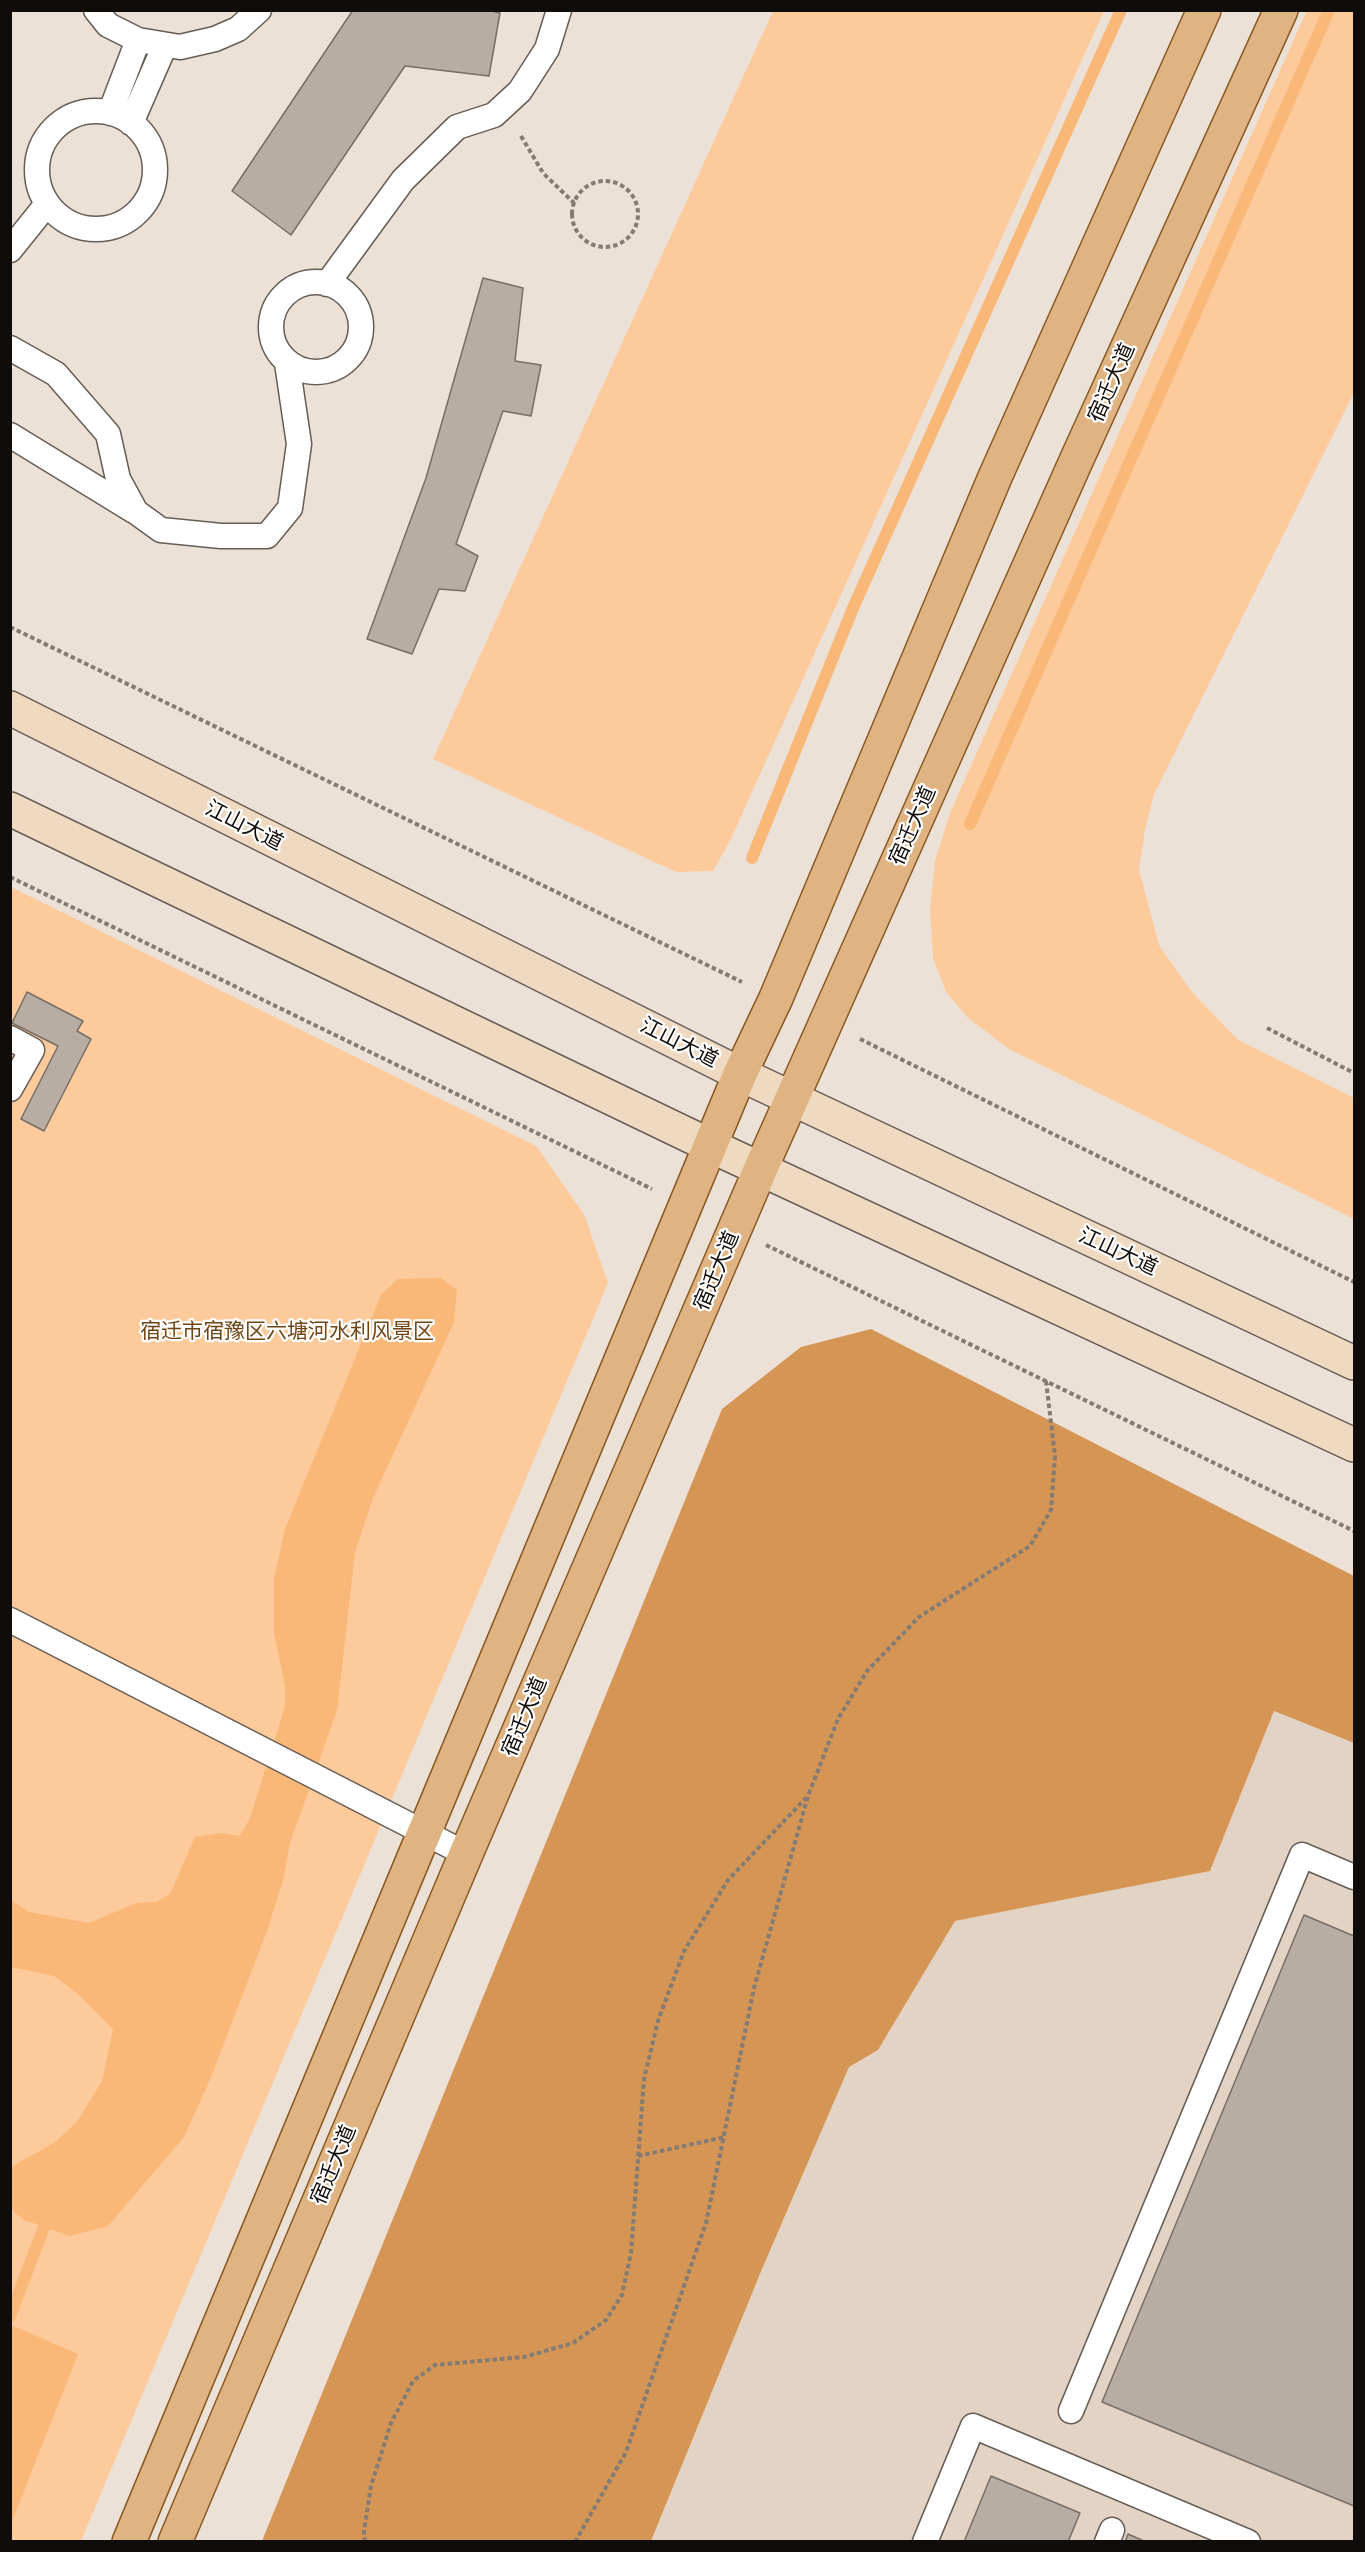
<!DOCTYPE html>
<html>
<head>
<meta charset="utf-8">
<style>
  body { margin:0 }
  #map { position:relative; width:1365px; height:2552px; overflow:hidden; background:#ece1d7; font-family:Figtree,sans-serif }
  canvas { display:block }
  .frame { position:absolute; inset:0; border:12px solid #100c09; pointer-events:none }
</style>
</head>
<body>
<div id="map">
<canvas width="1365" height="2552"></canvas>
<div class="frame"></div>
</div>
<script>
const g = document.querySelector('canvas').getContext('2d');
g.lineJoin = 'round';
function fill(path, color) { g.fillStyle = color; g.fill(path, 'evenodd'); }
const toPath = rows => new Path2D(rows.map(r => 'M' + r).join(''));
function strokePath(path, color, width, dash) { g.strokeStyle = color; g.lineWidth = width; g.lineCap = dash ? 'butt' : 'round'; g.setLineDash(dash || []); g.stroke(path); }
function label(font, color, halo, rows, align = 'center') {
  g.font = font + ' Figtree,"Noto Sans SC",sans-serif'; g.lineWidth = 4.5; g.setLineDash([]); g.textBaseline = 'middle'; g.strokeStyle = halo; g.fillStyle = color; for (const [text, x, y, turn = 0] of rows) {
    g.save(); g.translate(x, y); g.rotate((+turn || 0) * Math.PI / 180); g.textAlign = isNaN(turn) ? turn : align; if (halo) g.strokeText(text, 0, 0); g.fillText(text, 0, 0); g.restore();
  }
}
const built = toPath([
  [1274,1711,1354,1743,1354,2541,651,2542,762,2269,849,2067,878,2050,955,1921,1210,1871]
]);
const green = toPath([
  [1307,10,1354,11,1354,393,1154,794,1145,829,1139,870,1159,945,1191,991,1238,1040,1354,1098,1354,1219,1009,1049,968,1018,946,992,933,958,930,910,935,861,950,813],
  [773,11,1104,11,730,841,713,871,676,872,433,759],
  [11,887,536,1146,584,1214,608,1283,81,2541,11,2541]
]);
const forest = toPath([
  [871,1329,1354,1576,1354,1743,1274,1711,1210,1871,955,1921,878,2050,849,2067,762,2269,651,2541,262,2541,722,1409,801,1347]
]);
const water = toPath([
  [441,1278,457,1290,454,1322,373,1498,355,1552,337,1710,290,1843,283,1880,267,1931,211,2077,184,2137,108,2226,70,2236,24,2220,11,2209,11,2167,54,2143,77,2122,102,2081,113,2029,77,1993,54,1976,11,1967,10,1900,29,1912,89,1923,136,1903,156,1902,170,1894,195,1837,222,1833,240,1836,250,1818,285,1707,285,1685,274,1633,274,1578,285,1529,381,1295,398,1279],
  [11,2325,78,2354,11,2524]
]);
const stream = toPath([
  [970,824,1329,10],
  [752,858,853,608,1121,10],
  [10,2316,44,2227]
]);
const building = toPath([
  [353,10,487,10,500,13,489,76,405,66,291,235,232,191,353,10],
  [483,278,523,288,515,361,541,365,531,416,503,411,456,544,478,556,465,591,439,589,412,654,367,639,426,478,483,278],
  [27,992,83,1021,77,1031,91,1039,44,1131,21,1119,58,1046,12,1023,27,992],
  [1304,1915,1354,1936,1354,2506,1102,2402,1304,1915],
  [991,2476,1080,2513,1068,2542,964,2542,991,2476],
  [1128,2534,1146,2542,1125,2542,1128,2534]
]);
const path = toPath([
  [521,136,543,173,574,203],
  '572 214a33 33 0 1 1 66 0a33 33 0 1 1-66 0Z',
  [10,627,742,982],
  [10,877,652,1189],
  [1267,1028,1354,1073],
  [860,1039,1354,1282],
  [766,1245,1354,1531],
  [638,2156,725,2137],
  [365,2542,364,2531,371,2486,391,2423,413,2381,435,2365,524,2357,573,2343,606,2320,622,2295,631,2253,644,2079,658,2021,684,1951,728,1880,806,1798],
  [575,2542,626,2452,706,2223,754,1988,808,1796,838,1719,867,1671,919,1617,1030,1546,1051,1510,1055,1456,1046,1381]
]);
const lane = toPath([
  [96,10,108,25,138,40,180,47,215,39,238,29,259,10],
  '37 170a59 59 0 1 1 118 0a59 59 0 1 1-118 0Z',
  [110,113,138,40],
  [131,123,165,45],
  [10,250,47,204],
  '271 327a45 45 0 1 1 90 0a45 45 0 1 1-90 0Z',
  [327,284,403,180,457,127,494,115,520,91,547,49,559,10],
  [10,348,56,374,108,434,118,479,136,512,161,530,221,536,267,536,290,508,299,444,287,363],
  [10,435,134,511],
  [10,1038,32,1050,10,1089],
  [10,1620,466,1854],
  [1071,2411,1302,1855,1354,1877],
  [925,2542,973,2426,1248,2542],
  [1107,2542,1112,2530]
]);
const secondary = toPath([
  [10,708,740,1074,1354,1363],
  [10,809,711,1146,1354,1445]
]);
const primary = toPath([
  [129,2542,740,1074,776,998,995,477,1204,10],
  [175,2542,466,1854,761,1168,1076,461,1281,10]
]);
const streetNames = [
  ["宿迁大道",1112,383,-66],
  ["江山大道",244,826,27],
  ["宿迁大道",913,826,-66],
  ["江山大道",679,1043,27],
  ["江山大道",1118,1252,25],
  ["宿迁大道",717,1271,-67],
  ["宿迁大道",525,1717,-67],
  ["宿迁大道",334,2165,-67]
];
const parkNames = [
  ["宿迁市宿豫区六塘河水利风景区",287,1332]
];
fill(built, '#e3d3c4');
fill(green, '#fcca9b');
fill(forest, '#d59555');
fill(water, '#f9b877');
strokePath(stream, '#f9b877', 12);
fill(building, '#b7ada3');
strokePath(building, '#786e66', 1.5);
strokePath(lane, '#665d55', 27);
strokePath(secondary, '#665d55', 36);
strokePath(primary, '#8a5922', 36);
strokePath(path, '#837c75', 4, [4.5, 3]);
strokePath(lane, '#fff', 24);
strokePath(secondary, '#efdac1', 33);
strokePath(primary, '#e0b482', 33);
label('21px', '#100c09', '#fff', streetNames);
label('21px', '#6f4514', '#fff', parkNames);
</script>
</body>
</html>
